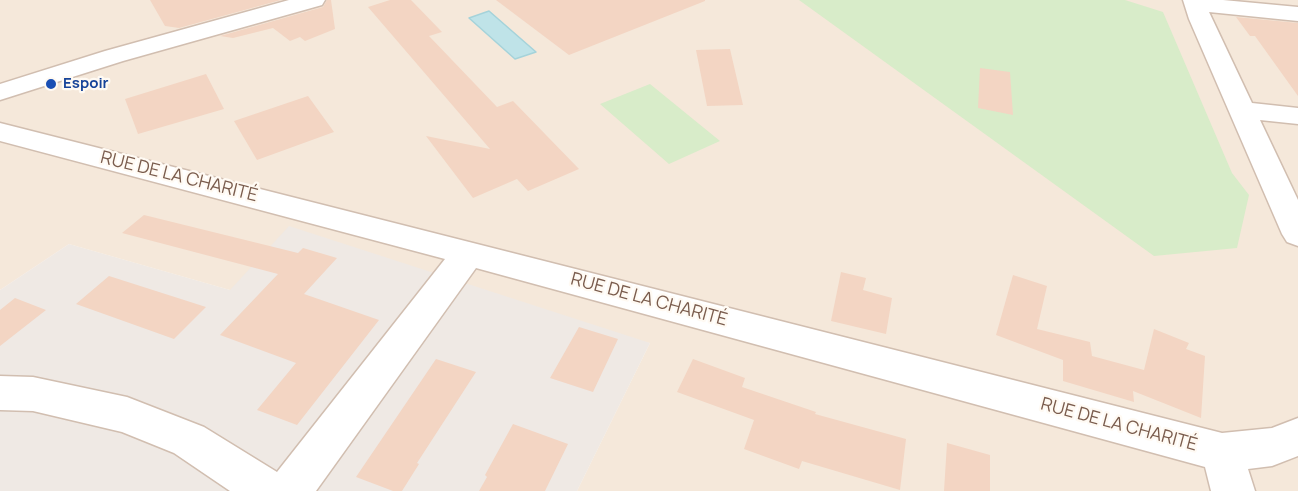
<!DOCTYPE html>
<html>
<head>
<meta charset="utf-8">
<style>
  body { margin:0 }
  canvas { display:block; background:#fdf6ec }
</style>
</head>
<body>
<canvas width="1298" height="491"></canvas>
<script>
const g = document.querySelector('canvas').getContext('2d');
g.lineJoin = 'round';
function fill(path, color) { g.fillStyle = color; g.fill(path, 'evenodd'); }
const toPath = rows => new Path2D(rows.map(r => 'M' + r).join(''));
function strokePath(path, color, width, dash) { g.strokeStyle = color; g.lineWidth = width; g.lineCap = dash ? 'butt' : 'round'; g.setLineDash(dash || []); g.stroke(path); }
function label(font, color, halo, rows, align = 'center') {
  g.font = font + ' Manrope,sans-serif'; g.lineWidth = 4.5; g.setLineDash([]); g.textBaseline = 'middle'; g.strokeStyle = halo; g.fillStyle = color; for (const [text, x, y, turn = 0] of rows) {
    g.save(); g.translate(x, y); g.rotate((+turn || 0) * Math.PI / 180); g.textAlign = isNaN(turn) ? turn : align; if (halo) g.strokeText(text, 0, 0); g.fillText(text, 0, 0); g.restore();
  }
}
const residential = toPath([
  [0,0,1298,0,1298,491,577,491,650,343,230,290,69,244,0,290]
]);
const industrial = toPath([
  [289,226,650,343,577,491,0,491,0,290,69,244,230,290]
]);
const green = toPath([
  [799,0,1125,0,1163,12,1232,173,1249,195,1237,248,1154,256],
  [650,84,720,141,669,164,600,104]
]);
const water = toPath([
  [489,11,536,52,515,59,469,18,489,11]
]);
const building = toPath([
  [150,0,281,0,179,28,165,26],
  [327,0,331,0,335,29,305,41,300,37,290,41,273,28,233,38,220,36,323,7],
  [390,0,411,0,442,32,429,36,497,107,513,101,579,169,528,191,517,179,473,198,426,136,490,149,368,7],
  [496,0,705,0,705,1,569,55],
  [1236,17,1298,23,1298,96,1255,36,1250,36],
  [730,49,743,105,707,106,696,50],
  [980,68,1010,72,1013,115,978,108],
  [206,74,224,109,138,134,125,99],
  [308,96,334,132,257,160,234,121],
  [144,215,298,253,303,248,337,258,304,294,379,320,297,425,257,410,296,363,220,335,278,274,122,233],
  [841,272,866,278,863,290,892,298,886,334,831,321],
  [1013,275,1047,286,1037,329,1090,342,1092,356,1144,370,1154,329,1189,343,1186,349,1205,356,1201,418,1133,391,1134,402,1063,381,1063,360,996,335],
  [109,276,206,307,174,339,76,304],
  [15,298,46,310,0,346,0,310],
  [579,327,618,339,593,392,550,378],
  [436,359,476,372,417,463,419,464,402,491,393,491,356,477],
  [693,359,745,378,742,387,816,412,815,414,906,439,900,490,802,461,799,469,744,449,754,420,677,392],
  [513,424,568,444,545,491,479,491,487,477,485,475],
  [947,443,990,455,990,491,944,491]
]);
const minor = toPath([
  [289,0,325,0,322,5,123,61,0,100,0,84,105,51,289,0],
  [1183,0,1223,0,1298,7,1298,21,1209,12,1252,103,1298,108,1298,124,1260,120,1298,200,1298,246,1287,242,1282,234,1189,19,1183,0],
  [0,123,1222,433,1272,428,1298,418,1298,456,1272,466,1248,469,1255,491,1211,491,1205,467,476,268,316,491,230,491,174,453,122,432,33,411,0,410,0,376,33,377,127,397,204,427,277,472,445,259,0,141,0,123]
]);
const markers = [
  [51,84,6,"#1a4fb4"]
];
const farTransitnames = [
  ["Espoir",63,84]
];
const streetNames = [
  ["RUE DE LA CHARITÉ",179,177,14],
  ["RUE DE LA CHARITÉ",649,300,15],
  ["RUE DE LA CHARITÉ",1119,425,15]
];
fill(residential, '#f5e8da');
fill(industrial, '#efe9e4');
fill(green, '#d8ecc9');
fill(water, '#bfe3e8');
strokePath(water, '#a5d3da', 1.5);
fill(building, '#f3d5c3');
strokePath(minor, '#d1beb0', 3);
fill(minor, '#fff');
for (const [x, y, r, color] of markers) { const dot = new Path2D(); dot.arc(x, y, r, 0, 2 * Math.PI); g.fillStyle = color; g.fill(dot); strokePath(dot, '#fffaf3', 2); }
label('bold 15px', '#164399', '#fffaf3', farTransitnames, 'left');
label('18px', '#7a5c4d', '#fffaf3', streetNames);
</script>
</body>
</html>
